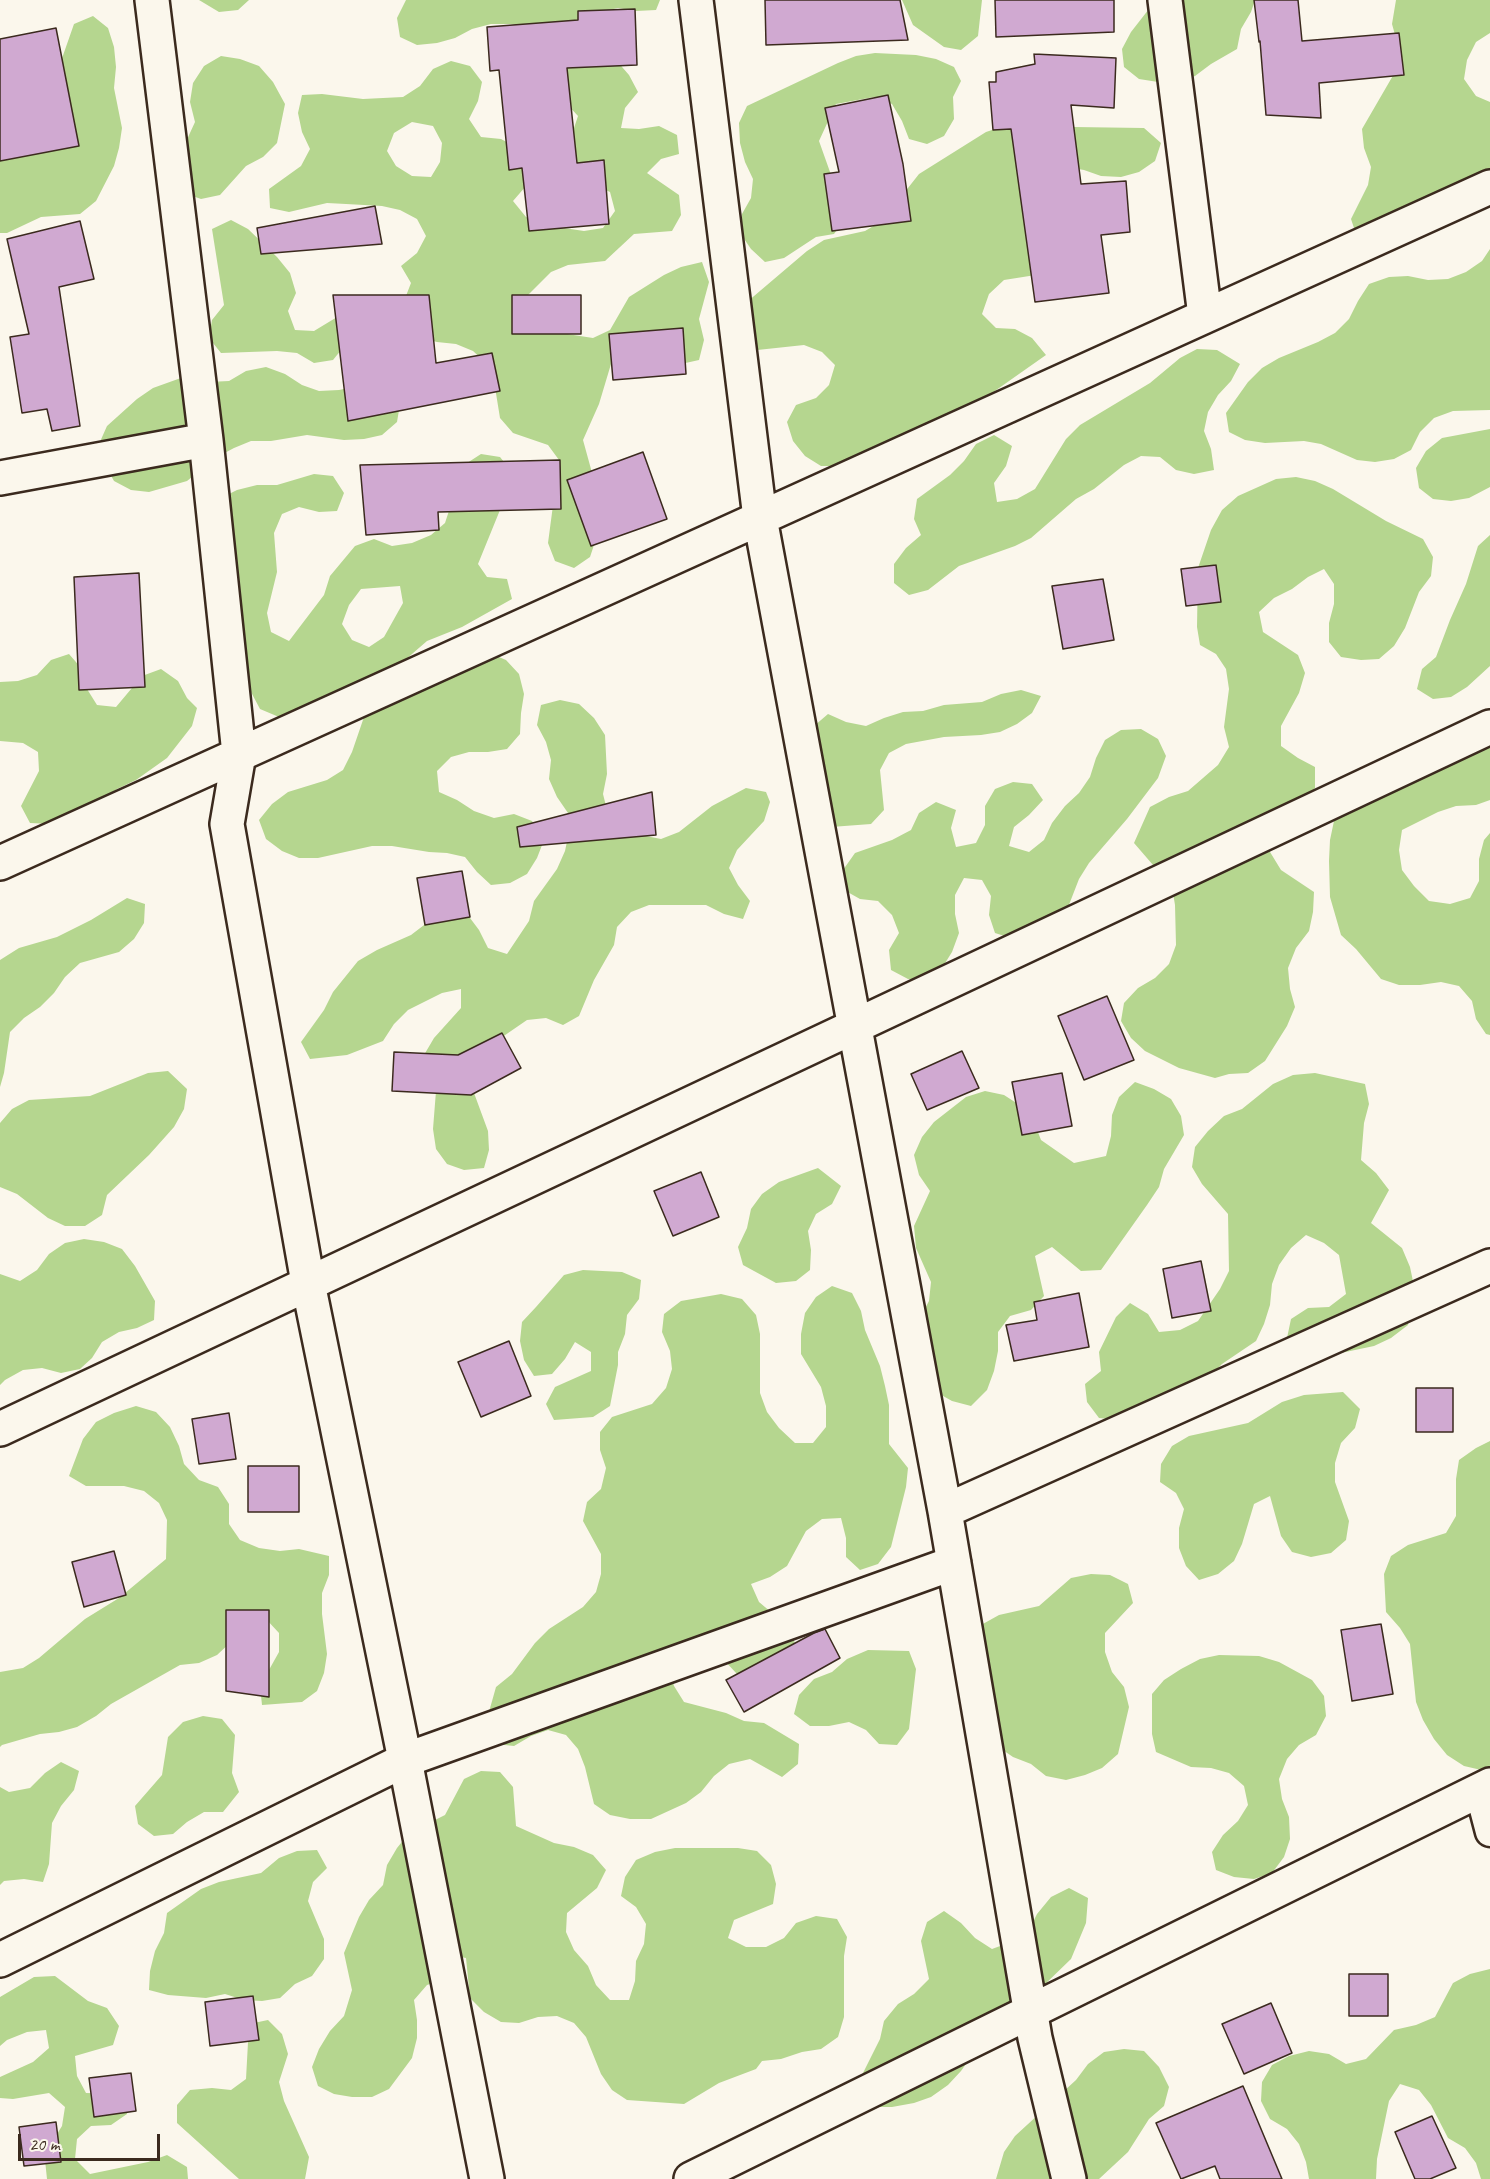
<!DOCTYPE html>
<html>
<head>
<meta charset="utf-8">
<style>
  body { margin:0 }
  #map { position:relative; width:1490px; height:2179px; overflow:hidden; background:#fbf7ec; font-family:Caveat,sans-serif }
  canvas { display:block }
  .scale { position:absolute; left:18px; top:2134px; width:142px; height:27px; box-sizing:border-box; border:3px solid #3b2a1e; border-top:0; padding-left:8px; font-size:18px; line-height:21px; white-space:nowrap; color:#3b2a1e; -webkit-text-stroke:4px #fbf7ec; paint-order:stroke }
</style>
</head>
<body>
<div id="map">
<canvas width="1490" height="2179"></canvas>
<div class="scale">20 m</div>
</div>
<script>
const g = document.querySelector('canvas').getContext('2d');
g.lineJoin = 'round';
function fill(path, color) { g.fillStyle = color; g.fill(path, 'evenodd'); }
const toPath = rows => new Path2D(rows.map(r => 'M' + r).join(''));
function strokePath(path, color, width, dash) { g.strokeStyle = color; g.lineWidth = width; g.lineCap = dash ? 'butt' : 'round'; g.setLineDash(dash || []); g.stroke(path); }
const green = toPath([
  [199,0,249,0,238,10,219,12],
  [406,0,660,0,656,10,636,11,618,8,599,12,581,23,529,27,510,24,491,24,472,29,455,38,437,43,417,45,400,37,397,18],
  [902,0,982,0,978,36,961,50,944,47,913,25],
  [1156,0,1255,0,1251,12,1241,29,1237,49,1211,64,1195,76,1177,82,1158,82,1139,79,1124,67,1122,49,1131,32],
  [1396,0,1490,0,1490,33,1476,42,1467,60,1464,79,1476,96,1490,102,1490,195,1357,237,1351,219,1368,185,1371,167,1364,148,1362,129,1402,60,1392,24],
  [93,16,108,28,114,47,116,67,114,88,122,128,119,148,114,166,96,201,80,214,41,217,7,233,0,233,0,146,60,64,74,24],
  [875,53,916,55,936,59,954,67,961,81,953,97,954,119,944,136,927,144,909,139,902,121,892,104,874,97,836,104,819,141,846,217,834,234,816,237,784,258,765,262,751,249,740,233,742,214,751,198,753,179,745,162,740,143,739,123,747,106,838,63,856,56],
  [221,56,240,59,259,66,273,82,285,104,277,143,263,157,246,166,220,195,201,199,184,193,179,157,195,122,190,102,193,83,204,66],
  [616,60,629,75,638,92,625,108,621,128,639,129,659,126,677,135,679,154,661,159,647,173,679,195,681,215,672,231,634,234,605,261,568,265,551,272,523,300,554,332,593,338,610,330,629,297,664,275,681,267,702,262,709,282,699,319,704,340,699,360,681,364,627,354,611,364,599,404,583,440,594,480,596,539,590,557,574,568,555,561,548,543,559,460,548,445,513,433,500,418,494,381,487,364,473,351,456,344,437,342,419,337,346,344,333,360,314,363,297,353,277,351,221,353,209,338,212,320,224,305,212,229,231,220,248,229,277,257,290,273,296,293,288,311,295,330,314,331,347,311,404,301,411,283,401,266,417,253,426,236,417,219,400,210,382,206,346,204,327,203,289,212,270,208,269,189,301,166,310,149,302,132,298,113,302,95,322,94,363,99,403,97,420,86,433,69,451,61,470,66,482,82,478,101,469,119,481,137,501,139,518,148,526,186,513,201,526,217,544,225,584,231,603,228,615,211,610,192,593,184,578,170,572,134,578,116,565,102,507,67],
  [412,122,433,126,442,143,440,162,431,177,412,176,396,166,387,151,394,133],
  [1004,126,1144,128,1161,143,1155,161,1139,172,1121,177,1101,176,1084,170,1066,167,1042,274,1004,280,989,294,982,314,996,328,1015,329,1032,338,1046,355,982,400,841,466,821,466,805,456,793,441,787,422,796,405,816,398,829,385,835,365,822,352,804,345,748,351,747,302,807,251,824,240,865,231,882,221,919,174,986,132],
  [1490,249,1490,410,1453,411,1434,418,1420,432,1411,450,1394,459,1375,462,1357,460,1321,444,1304,441,1265,443,1245,440,1229,432,1226,413,1248,382,1262,368,1279,358,1318,342,1335,333,1349,319,1358,301,1369,284,1389,277,1408,276,1428,280,1448,279,1466,272,1482,261],
  [1197,349,1217,350,1240,364,1231,381,1218,395,1208,412,1204,431,1211,449,1214,470,1194,474,1176,470,1160,457,1141,456,1124,465,1094,489,1076,499,1031,538,1015,546,959,566,928,590,909,595,894,583,894,564,906,548,921,535,914,519,917,499,950,475,964,461,976,444,994,435,1012,446,1006,466,994,483,997,502,1017,499,1035,489,1066,439,1080,425,1150,383,1180,358],
  [266,367,285,374,302,385,319,391,339,390,358,386,400,404,397,422,382,435,364,439,344,440,307,435,271,441,251,441,234,448,217,457,187,481,149,492,131,490,114,481,104,463,99,444,107,426,137,399,153,388,192,374,209,382,229,381,246,371],
  [1490,429,1490,487,1469,498,1451,501,1433,499,1419,488,1416,468,1426,451,1442,438],
  [481,454,500,457,512,472,500,510,478,564,487,577,507,579,512,599,462,627,427,641,397,667,349,697,330,695,315,707,298,715,279,717,260,709,242,675,219,499,237,490,257,485,277,485,314,474,333,476,344,493,337,511,319,512,299,507,282,514,274,533,277,572,267,613,271,632,289,641,324,595,330,576,355,546,374,539,392,546,412,543,431,535,445,523,464,465],
  [400,586,403,603,384,637,369,647,352,640,342,624,349,605,361,589],
  [1296,477,1315,481,1333,489,1386,521,1423,539,1433,557,1431,576,1419,592,1405,628,1394,646,1379,659,1361,660,1341,657,1329,642,1329,623,1334,604,1334,584,1324,569,1308,577,1292,589,1274,598,1259,612,1263,632,1298,655,1305,673,1299,693,1281,726,1281,746,1298,758,1315,767,1315,788,1276,832,1270,852,1281,870,1314,892,1313,912,1309,931,1296,948,1288,968,1290,989,1295,1007,1287,1026,1265,1061,1248,1073,1229,1074,1215,1078,1179,1068,1145,1051,1131,1038,1121,1021,1124,1003,1138,988,1155,978,1169,964,1176,945,1175,905,1172,887,1134,843,1150,807,1169,797,1188,791,1218,765,1229,747,1224,727,1229,689,1226,669,1216,654,1200,645,1197,627,1198,568,1211,530,1222,510,1238,496,1276,479],
  [1490,535,1490,666,1467,687,1451,697,1433,699,1417,689,1422,669,1436,657,1450,620,1466,584,1478,546],
  [487,652,506,660,519,674,524,694,521,713,520,734,507,749,488,752,469,752,451,757,437,771,439,792,457,800,474,811,494,818,514,814,532,821,544,840,537,858,527,874,510,883,491,885,477,872,465,857,447,853,429,852,392,846,372,846,318,858,299,858,282,851,266,839,259,820,272,804,288,792,327,780,343,770,352,752,364,717,379,704],
  [69,654,82,669,87,689,97,705,116,707,142,676,161,669,178,681,187,698,197,708,192,726,167,758,136,780,117,789,102,800,51,824,30,823,21,806,39,771,38,752,23,743,0,741,0,682,18,681,37,675,51,660],
  [1021,690,1041,696,1032,713,1017,724,1000,732,981,735,944,737,906,744,889,753,880,770,884,810,871,824,831,827,816,780,824,763,814,726,828,714,846,722,866,726,884,718,903,712,923,711,944,705,982,702,1001,694],
  [560,700,579,704,594,718,605,735,607,774,603,794,608,814,641,835,661,839,679,832,712,806,746,788,766,792,770,802,764,821,737,850,729,868,738,885,750,901,743,919,724,914,706,905,649,905,631,912,617,927,614,945,594,980,579,1016,563,1025,546,1018,527,1020,495,1042,474,1093,488,1131,489,1150,484,1168,464,1170,447,1164,436,1149,433,1129,436,1091,424,1055,434,1038,461,1008,461,989,442,993,408,1010,394,1024,383,1041,347,1055,310,1059,301,1042,324,1010,333,992,358,961,377,950,411,935,428,922,467,914,479,930,488,948,507,954,529,921,534,901,557,869,565,851,569,832,568,813,557,797,549,779,551,760,546,742,537,725,541,705],
  [1141,729,1158,739,1166,756,1158,778,1127,819,1089,863,1079,879,1065,915,1014,939,995,933,989,915,991,896,982,880,964,878,955,895,955,914,959,933,952,952,942,968,927,980,908,979,891,970,889,950,899,933,892,915,878,901,860,899,844,890,843,870,855,853,892,840,911,830,919,813,936,802,956,810,951,828,956,847,976,843,985,825,985,806,995,789,1013,782,1032,784,1043,800,1029,815,1014,827,1009,846,1029,852,1044,840,1052,823,1065,806,1079,793,1090,777,1096,758,1105,740,1121,730],
  [1490,732,1490,800,1476,805,1456,806,1438,812,1402,830,1399,850,1402,870,1414,886,1429,901,1450,904,1470,898,1479,881,1479,859,1484,840,1490,833,1490,1035,1486,1034,1476,1019,1472,1001,1459,986,1441,982,1420,985,1399,985,1381,979,1356,949,1341,935,1330,897,1329,861,1330,840,1334,821,1349,809],
  [127,898,145,904,144,923,134,939,119,952,80,963,65,977,54,993,40,1007,24,1018,10,1032,4,1073,0,1087,0,960,19,948,57,937,91,920],
  [168,1071,187,1089,184,1109,174,1127,149,1155,107,1195,102,1215,85,1226,65,1226,48,1218,17,1194,0,1187,0,1123,12,1109,29,1100,90,1096,148,1073],
  [1315,1073,1365,1084,1369,1104,1364,1123,1361,1160,1376,1173,1389,1190,1371,1223,1402,1248,1410,1267,1414,1286,1408,1325,1391,1338,1374,1346,1336,1354,1298,1354,1287,1338,1291,1319,1308,1308,1329,1307,1346,1294,1339,1255,1324,1243,1306,1235,1291,1248,1279,1265,1272,1284,1270,1305,1264,1324,1256,1341,1222,1364,1208,1378,1118,1420,1099,1418,1087,1402,1085,1384,1101,1371,1099,1352,1116,1317,1130,1303,1148,1314,1159,1332,1180,1330,1198,1321,1220,1289,1229,1271,1228,1214,1202,1184,1192,1167,1195,1147,1208,1131,1224,1116,1242,1109,1273,1084,1293,1075],
  [1135,1082,1154,1089,1171,1099,1181,1116,1184,1135,1164,1169,1159,1187,1147,1205,1101,1270,1081,1271,1052,1247,1035,1256,1044,1296,1031,1310,1010,1316,998,1332,998,1351,994,1371,987,1390,971,1406,952,1401,936,1392,920,1318,929,1301,931,1282,916,1248,914,1226,930,1191,919,1175,914,1155,922,1137,934,1122,966,1097,985,1091,1004,1095,1021,1106,1034,1122,1041,1140,1074,1163,1106,1156,1111,1136,1112,1115,1119,1097],
  [818,1168,841,1186,832,1204,816,1214,808,1231,811,1250,810,1270,796,1281,776,1283,743,1265,738,1247,747,1228,751,1209,762,1194,779,1182],
  [84,1239,104,1242,122,1249,135,1266,155,1301,154,1320,137,1328,119,1332,102,1342,92,1358,80,1369,61,1373,42,1368,23,1370,5,1380,0,1385,0,1274,20,1281,37,1270,49,1254,65,1243],
  [583,1270,622,1272,641,1280,639,1299,627,1315,625,1334,618,1352,618,1365,610,1406,593,1417,554,1420,546,1404,555,1387,591,1371,591,1352,575,1342,565,1359,552,1374,534,1376,524,1360,520,1341,522,1322,536,1307,564,1275],
  [832,1286,852,1293,861,1311,865,1330,880,1366,885,1386,889,1405,889,1444,908,1468,906,1487,891,1547,878,1564,860,1570,846,1557,846,1538,841,1518,822,1519,806,1531,787,1566,770,1577,751,1584,759,1602,790,1628,796,1647,756,1680,737,1674,723,1659,669,1667,674,1686,684,1702,726,1713,744,1721,764,1723,799,1744,798,1764,782,1777,750,1759,729,1764,714,1776,701,1792,686,1803,651,1819,630,1819,610,1815,594,1804,585,1767,578,1749,566,1735,548,1730,531,1736,514,1746,495,1744,485,1726,496,1687,512,1674,535,1643,549,1629,583,1607,596,1592,601,1574,601,1554,583,1521,587,1502,601,1489,606,1468,600,1450,600,1432,612,1417,652,1404,666,1388,672,1369,670,1351,662,1332,664,1314,681,1301,721,1294,742,1299,756,1315,760,1334,760,1393,767,1412,779,1428,795,1443,813,1443,826,1427,826,1406,821,1387,801,1354,801,1334,805,1313,816,1297],
  [1343,1392,1360,1409,1355,1428,1341,1443,1335,1463,1335,1482,1349,1521,1346,1540,1331,1553,1311,1557,1292,1552,1281,1536,1270,1496,1254,1504,1242,1544,1234,1561,1218,1574,1199,1580,1186,1566,1179,1548,1179,1528,1184,1509,1176,1493,1160,1482,1161,1464,1172,1446,1189,1436,1248,1423,1282,1402,1304,1395],
  [136,1406,156,1412,170,1427,179,1446,184,1464,199,1480,218,1487,229,1504,229,1524,240,1540,259,1548,280,1551,299,1549,329,1556,329,1575,322,1593,322,1614,327,1654,324,1673,317,1691,302,1702,262,1705,260,1686,279,1652,279,1633,266,1619,232,1641,217,1655,199,1663,180,1665,111,1704,96,1716,77,1727,59,1732,40,1734,2,1745,0,1747,0,1672,23,1668,39,1658,85,1619,119,1598,166,1559,167,1520,159,1503,144,1491,124,1486,86,1486,69,1476,83,1439,96,1422,114,1413],
  [1490,1441,1490,1772,1464,1766,1447,1755,1434,1739,1423,1720,1416,1702,1410,1644,1400,1628,1386,1612,1384,1574,1391,1556,1408,1545,1446,1533,1456,1516,1456,1479,1459,1460,1476,1448],
  [1091,1574,1110,1575,1128,1584,1133,1603,1105,1633,1105,1652,1112,1672,1124,1687,1129,1707,1118,1754,1102,1768,1085,1775,1066,1780,1046,1776,1031,1764,1013,1757,997,1746,981,1625,999,1615,1039,1606,1071,1578],
  [868,1650,909,1651,916,1669,909,1729,897,1745,879,1744,866,1730,849,1722,829,1726,810,1726,794,1714,799,1695,814,1679,832,1672,847,1659],
  [1219,1655,1259,1656,1279,1662,1312,1680,1324,1696,1326,1716,1316,1735,1299,1745,1287,1759,1279,1779,1282,1799,1289,1817,1290,1839,1284,1857,1272,1873,1254,1879,1234,1877,1216,1870,1212,1852,1223,1835,1238,1821,1248,1805,1244,1786,1229,1773,1211,1768,1191,1767,1156,1752,1152,1734,1152,1694,1164,1680,1181,1669,1200,1659],
  [203,1716,222,1719,235,1735,232,1773,239,1792,223,1812,204,1812,187,1822,173,1834,154,1836,138,1824,135,1806,162,1775,168,1737,183,1722],
  [61,1762,79,1771,74,1790,61,1806,52,1823,49,1864,43,1882,24,1879,4,1881,0,1885,0,1787,9,1792,30,1788,45,1773],
  [481,1771,500,1772,513,1787,516,1826,554,1843,574,1847,593,1855,606,1870,597,1888,567,1913,566,1932,574,1950,588,1966,596,1985,610,2000,629,2000,635,1981,636,1961,644,1944,646,1924,636,1907,621,1896,625,1877,636,1860,655,1852,675,1848,738,1848,757,1851,771,1865,776,1884,773,1904,734,1920,728,1938,746,1947,766,1947,784,1938,796,1923,816,1916,837,1919,847,1937,844,1956,844,2017,838,2037,821,2049,802,2052,781,2059,762,2061,756,2069,719,2083,684,2104,627,2100,612,2090,601,2074,586,2037,574,2023,557,2016,538,2017,519,2023,501,2022,484,2012,470,1998,466,1958,455,1956,446,1979,427,1985,414,2000,417,2020,417,2038,412,2058,389,2089,372,2097,352,2097,334,2094,318,2086,312,2067,319,2049,330,2031,344,2016,352,1990,344,1953,359,1917,369,1900,383,1885,387,1865,397,1848,409,1833,445,1815,464,1779],
  [317,1850,327,1868,313,1882,308,1901,324,1939,324,1959,312,1976,295,1984,280,1998,262,2001,244,2000,225,1994,206,1998,168,1995,149,1990,150,1971,155,1951,164,1933,167,1913,201,1889,219,1882,261,1873,279,1858,297,1851],
  [1069,1888,1088,1898,1086,1923,1071,1959,973,2054,961,2071,948,2085,931,2097,914,2103,892,2107,872,2107,857,2093,862,2075,880,2039,884,2021,898,2004,914,1994,929,1979,921,1941,927,1922,944,1911,961,1923,975,1938,992,1949,1011,1942,1028,1932,1037,1914,1051,1897],
  [1490,1969,1490,2179,1481,2179,1476,2163,1465,2148,1448,2138,1431,2105,1419,2090,1400,2084,1389,2101,1377,2159,1376,2179,1309,2179,1306,2162,1299,2144,1287,2129,1270,2119,1261,2101,1262,2082,1272,2065,1289,2056,1309,2051,1329,2054,1346,2064,1366,2059,1394,2030,1416,2025,1435,2017,1453,1983,1470,1974],
  [55,1976,88,2001,107,2008,119,2026,113,2045,75,2056,77,2076,86,2093,129,2094,127,2114,111,2125,91,2126,77,2139,75,2159,90,2174,148,2162,167,2155,187,2167,188,2179,47,2179,45,2160,52,2142,62,2126,65,2107,49,2093,13,2099,0,2098,0,2077,33,2062,49,2048,46,2030,27,2032,7,2040,0,2046,0,1997,34,1977],
  [268,2020,282,2034,288,2054,279,2082,284,2101,309,2157,305,2179,239,2179,177,2123,177,2105,190,2090,212,2088,231,2090,246,2079,249,2024],
  [1124,2049,1144,2051,1159,2067,1169,2087,1164,2106,1149,2119,1128,2152,1099,2179,996,2179,1004,2152,1015,2136,1076,2080,1088,2064,1104,2052]
]);
const building = toPath([
  [765,0,900,0,908,40,766,45,765,0],
  [995,0,1114,0,1114,32,996,37,995,0],
  [1254,0,1298,0,1302,41,1399,33,1404,75,1319,83,1321,118,1266,115,1260,41,1259,42,1254,0],
  [635,9,637,65,567,68,577,163,604,160,609,224,529,231,522,168,509,170,499,70,490,71,487,27,578,20,578,11,635,9],
  [56,28,79,146,0,161,0,39,56,28],
  [1034,54,1116,58,1114,108,1071,105,1081,184,1126,181,1130,232,1101,235,1109,293,1035,302,1011,129,993,130,989,82,996,82,996,72,1035,64,1034,54],
  [888,95,903,164,911,221,832,231,824,174,839,172,825,108,888,95],
  [375,206,382,244,261,254,257,228,375,206],
  [80,221,94,279,59,287,80,426,52,431,47,409,22,413,10,337,29,334,7,239,80,221],
  [333,295,429,295,436,363,492,353,500,391,348,421,333,295],
  [512,295,581,295,581,334,512,334,512,295],
  [683,328,686,374,613,380,609,334,683,328],
  [643,452,667,519,591,546,567,480,643,452],
  [560,460,561,509,438,512,439,530,366,535,360,465,560,460],
  [1216,565,1221,602,1186,606,1181,569,1216,565],
  [139,573,145,687,79,690,74,577,139,573],
  [1103,579,1114,640,1063,649,1052,586,1103,579],
  [652,792,656,835,520,847,517,827,652,792],
  [462,871,470,917,425,925,417,878,462,871],
  [1107,996,1134,1060,1084,1080,1058,1016,1107,996],
  [502,1033,521,1068,471,1095,392,1091,394,1052,458,1055,502,1033],
  [962,1051,979,1088,927,1110,911,1074,962,1051],
  [1062,1073,1072,1126,1022,1135,1012,1082,1062,1073],
  [701,1172,719,1217,673,1236,654,1191,701,1172],
  [1201,1261,1211,1311,1172,1318,1163,1269,1201,1261],
  [1079,1293,1089,1347,1014,1361,1006,1325,1037,1320,1034,1302,1079,1293],
  [509,1341,531,1396,481,1417,458,1362,509,1341],
  [1416,1388,1453,1388,1453,1432,1416,1432,1416,1388],
  [229,1413,236,1459,199,1464,192,1419,229,1413],
  [248,1466,299,1466,299,1512,248,1512,248,1466],
  [114,1551,126,1595,84,1607,72,1562,114,1551],
  [226,1610,269,1610,269,1697,226,1691,226,1610],
  [1381,1624,1393,1694,1352,1701,1341,1630,1381,1624],
  [825,1629,840,1658,744,1712,726,1680,814,1633,825,1629],
  [1349,1974,1388,1974,1388,2016,1349,2016,1349,1974],
  [253,1996,259,2040,210,2046,205,2002,253,1996],
  [1271,2003,1292,2053,1244,2074,1222,2024,1271,2003],
  [131,2073,136,2111,94,2117,89,2078,131,2073],
  [1243,2086,1282,2179,1220,2179,1215,2166,1181,2179,1156,2123,1243,2086],
  [1432,2116,1456,2168,1430,2179,1415,2179,1395,2132,1432,2116],
  [56,2122,61,2162,24,2166,19,2127,56,2122]
]);
const lane = toPath([
  [1479,1790,1490,1832]
]);
const street = toPath([
  [152,0,206,440,239,754,227,824,308,1283,405,1760,487,2179],
  [696,0,760,518,945,1511,1035,2038,1069,2179],
  [1165,0,1205,316],
  [0,478,206,440],
  [0,863,1490,187],
  [0,1429,1490,727],
  [945,1511,1490,1266],
  [0,1960,405,1760,954,1563],
  [691,2179,1490,1785]
]);
fill(green, '#b5d68f');
fill(building, '#d0a9d1');
strokePath(building, '#3b2a1e', 1.5);
strokePath(lane, '#3b2a1e', 33);
strokePath(street, '#3b2a1e', 38);
strokePath(lane, '#fbf7ec', 28);
strokePath(street, '#fbf7ec', 33);
</script>
</body>
</html>
